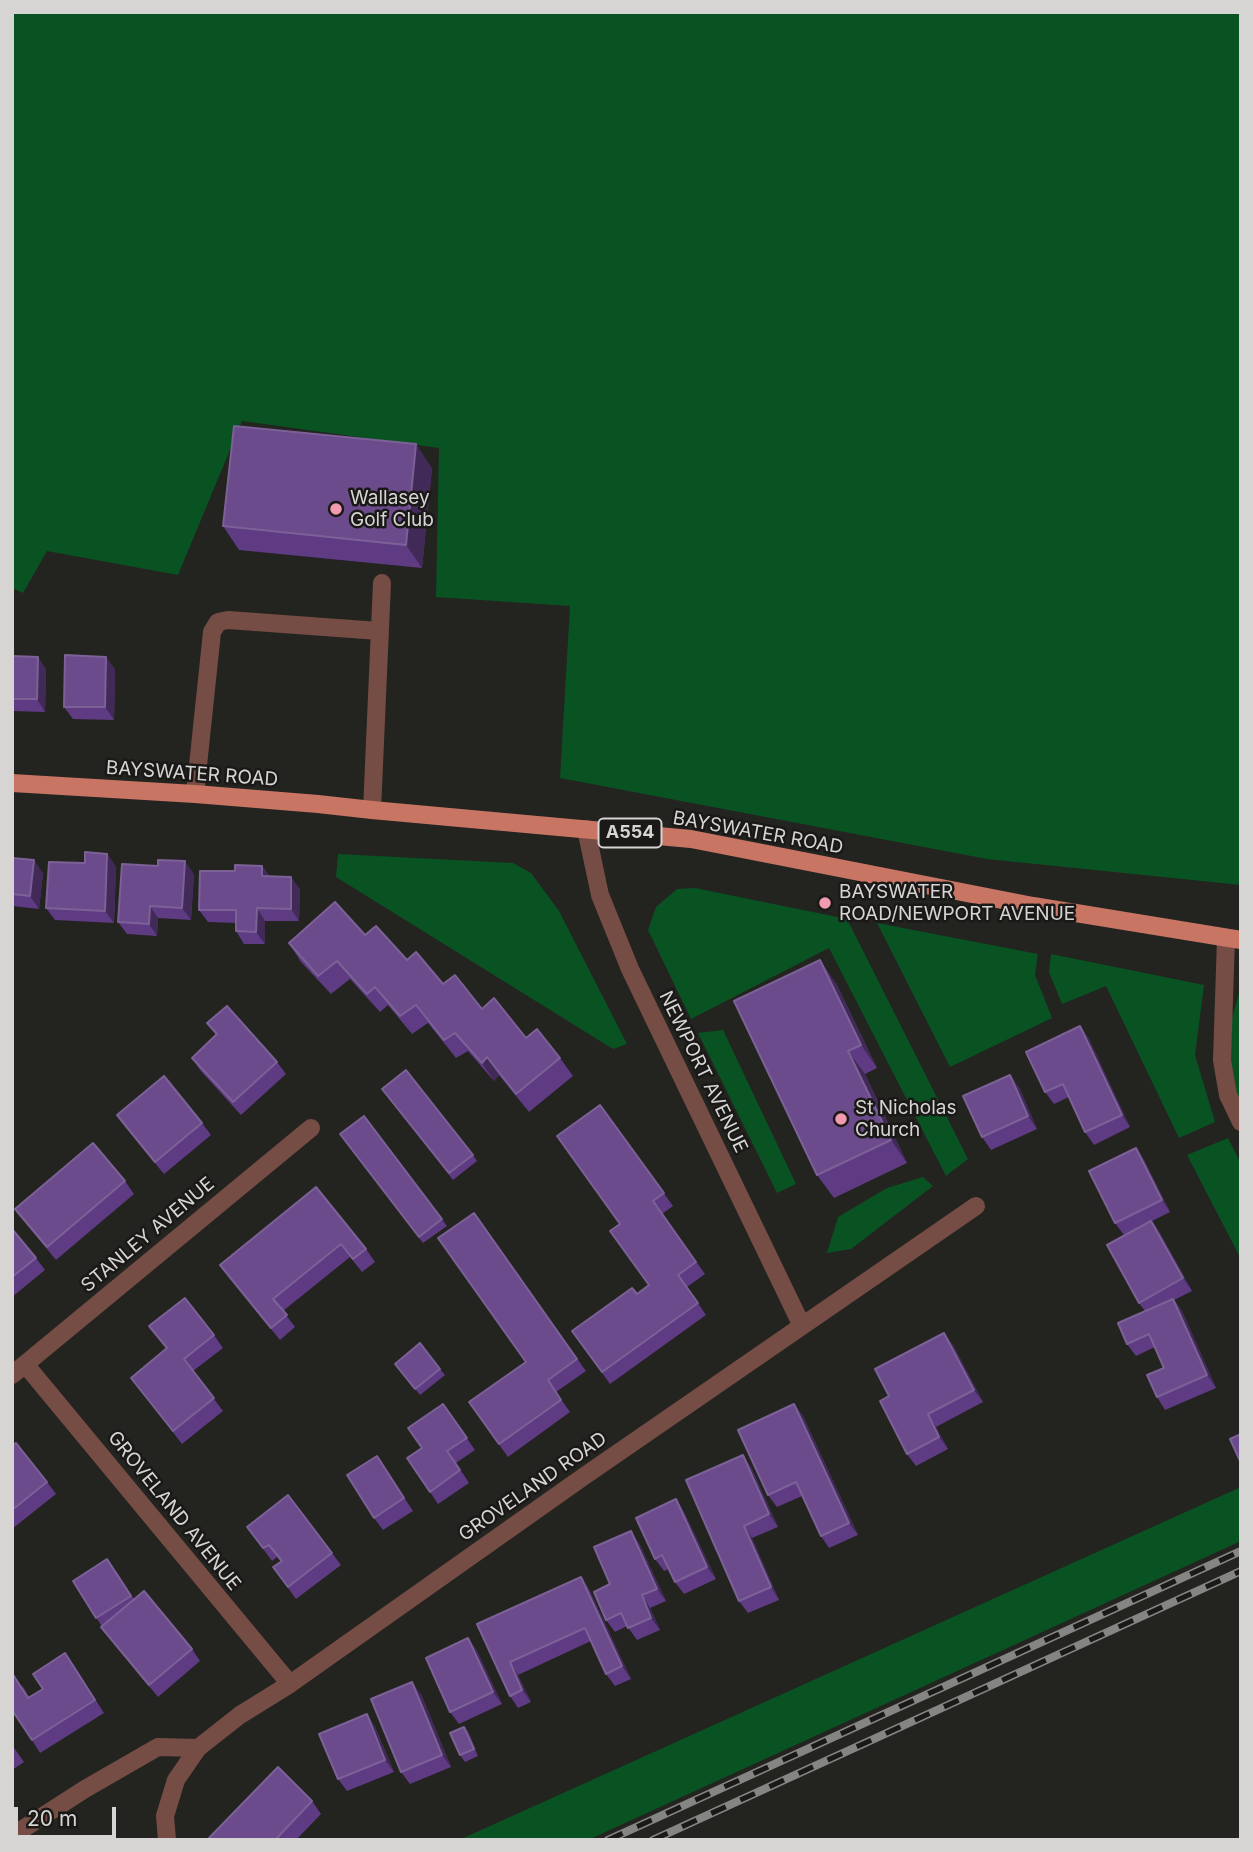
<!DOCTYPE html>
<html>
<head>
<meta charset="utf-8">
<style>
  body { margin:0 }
  #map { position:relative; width:1253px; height:1852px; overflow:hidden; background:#232320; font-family:Inter,sans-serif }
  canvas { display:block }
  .frame { position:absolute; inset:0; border:14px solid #d6d5d4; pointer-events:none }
  .scale { position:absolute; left:14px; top:1807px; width:102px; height:32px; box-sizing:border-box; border:4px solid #d6d5d4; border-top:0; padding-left:9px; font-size:21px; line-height:24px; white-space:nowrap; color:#d6d5d4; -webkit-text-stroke:5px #1a1917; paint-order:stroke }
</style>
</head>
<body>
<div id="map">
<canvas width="1253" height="1852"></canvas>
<div class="frame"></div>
<div class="scale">20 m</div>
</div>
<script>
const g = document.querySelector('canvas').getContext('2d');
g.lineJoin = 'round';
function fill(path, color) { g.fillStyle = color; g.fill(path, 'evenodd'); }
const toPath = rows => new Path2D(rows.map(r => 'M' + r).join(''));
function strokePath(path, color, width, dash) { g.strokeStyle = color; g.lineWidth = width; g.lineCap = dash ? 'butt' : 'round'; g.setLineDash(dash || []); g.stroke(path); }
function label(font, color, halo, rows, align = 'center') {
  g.font = font + ' Inter,sans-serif'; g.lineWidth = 5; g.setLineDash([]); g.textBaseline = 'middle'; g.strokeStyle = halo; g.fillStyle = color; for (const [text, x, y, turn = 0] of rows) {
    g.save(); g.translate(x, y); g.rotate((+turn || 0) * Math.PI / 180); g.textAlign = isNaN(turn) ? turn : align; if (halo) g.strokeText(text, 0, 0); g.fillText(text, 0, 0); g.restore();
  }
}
const green = toPath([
  [12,12,1241,12,1241,885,987,859,560,778,570,606,436,597,439,448,242,421,178,575,47,551,23,593,12,588],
  [338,854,513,863,531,873,559,911,627,1044,613,1049,336,877],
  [695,888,847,919,968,1159,946,1176,829,948,691,1019,648,930,656,907,677,889],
  [877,923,1038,954,1035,975,1052,1018,950,1067],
  [1051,954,1204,985,1195,1055,1215,1122,1179,1138,1106,986,1062,1004,1049,972],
  [1241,986,1241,1104,1229,1080,1232,1018],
  [723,1030,796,1184,777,1193,698,1033],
  [1228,1138,1241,1164,1241,1259,1187,1155],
  [923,1177,933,1186,851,1249,827,1253,838,1217,887,1188],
  [1241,1487,1241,1541,588,1840,459,1840]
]);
const lane = toPath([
  [195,794,212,632,218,622,228,620,379,631],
  [372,810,382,583]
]);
const street = toPath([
  [586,829,600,895,630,969,802,1326],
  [1226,938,1222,1060,1228,1095,1241,1122],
  [25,1364,290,1684],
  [12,1375,311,1128],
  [12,1836,85,1789,158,1747,198,1748],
  [167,1840,165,1816,176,1780,198,1748,240,1715,290,1684,583,1477,976,1206]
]);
const primary = toPath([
  [12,783,195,794,318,804,372,810,691,839,1033,906,1241,940]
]);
const rail = toPath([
  [608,1840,1241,1551],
  [653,1840,1241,1571]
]);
const wall = toPath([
  [432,468,422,568,239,550,223,526],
  [12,656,46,669,45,712,12,711],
  [115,669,114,720,73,719,64,707],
  [107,854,116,867,114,923,55,920,46,908],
  [12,858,43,873,39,909,12,906],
  [262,866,270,877,300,889,299,921,265,921,265,944,244,944,236,931,236,923,208,922,199,910,235,871],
  [194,874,191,920,158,918,157,936,127,934,118,922],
  [365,935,407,960,526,1038,560,1058,573,1076,529,1112,499,1075,494,1081,468,1051,456,1058,428,1023,412,1034,388,1005,380,1012,350,979,331,994,301,962,289,943],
  [836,983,877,1068,865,1074,907,1163,834,1198,817,1175],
  [207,1023,277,1062,286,1074,241,1115,200,1070,192,1058,216,1035],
  [1080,1026,1089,1039,1130,1127,1094,1145,1085,1132,1069,1097,1054,1104,1045,1092],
  [1019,1087,1037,1129,991,1150,982,1137],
  [387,1096,473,1155,477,1161,453,1180],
  [600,1105,673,1206,662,1214,705,1274,687,1287,706,1315,610,1384,572,1331,637,1294,649,1285,620,1224],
  [117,1115,202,1123,211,1135,164,1174,126,1128],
  [364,1116,447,1226,423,1243,340,1134],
  [1136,1148,1144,1160,1170,1212,1152,1221,1160,1233,1192,1291,1174,1300,1182,1311,1216,1388,1165,1410,1157,1397,1164,1368,1155,1347,1136,1356,1127,1344,1145,1311,1139,1303,1138,1228,1124,1235,1115,1223],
  [125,1181,134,1194,56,1260,24,1221,15,1209],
  [316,1187,366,1249,375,1262,362,1272,350,1257,283,1311,295,1327,280,1340,229,1277,220,1265],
  [474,1213,586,1371,556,1392,570,1412,508,1457,469,1402,526,1362],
  [12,1229,36,1258,45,1270,12,1297],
  [149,1326,214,1335,223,1348,193,1371,223,1411,182,1444,131,1378,167,1349],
  [953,1345,983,1402,936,1427,948,1449,916,1466,907,1454,889,1396],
  [395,1364,440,1369,445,1375,420,1395],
  [443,1404,475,1450,456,1463,469,1483,438,1504,407,1458,422,1448],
  [794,1404,803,1416,858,1535,829,1548,821,1536,802,1496,777,1507,768,1495],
  [12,1446,47,1482,56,1494,12,1529],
  [377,1456,413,1511,383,1530,374,1518],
  [751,1467,778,1527,752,1538,779,1600,748,1613,739,1601,686,1480],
  [676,1499,684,1512,716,1579,684,1594,675,1582,669,1569,664,1571,655,1559],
  [247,1527,332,1553,341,1565,296,1599,273,1567,281,1562,277,1557,272,1561],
  [639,1543,666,1601,650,1608,660,1630,637,1640,627,1626,615,1632,606,1620,610,1584],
  [116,1571,134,1599,192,1649,200,1661,158,1697,110,1639,73,1581],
  [581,1577,589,1589,631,1679,615,1686,606,1674,591,1641,518,1675,531,1702,518,1708,510,1696,477,1624],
  [468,1638,477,1651,502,1704,459,1724,450,1712],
  [74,1666,104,1713,40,1753,32,1740,22,1685,29,1697,43,1689],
  [421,1694,451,1767,410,1784,401,1772],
  [367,1714,375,1727,394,1772,347,1791,338,1779],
  [464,1727,469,1733,478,1756,465,1762,460,1755],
  [12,1745,24,1762,12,1770],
  [312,1801,321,1814,296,1840,209,1840]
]);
const shadedWall = toPath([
  [416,444,432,468,422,568,406,545],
  [38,657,46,669,45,712,37,699],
  [106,657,115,669,114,720,105,707],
  [107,854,116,867,114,923,105,911],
  [34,860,43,873,39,909,30,896],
  [185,861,194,874,191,920,182,908],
  [262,866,271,878,262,876],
  [291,877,300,889,299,921,291,909],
  [150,906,158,918,157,936,149,924],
  [257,908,265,921,265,944,256,932],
  [820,960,836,983,877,1068,861,1045],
  [1080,1026,1089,1039,1130,1127,1122,1115],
  [848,1051,865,1074,907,1163,891,1140],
  [487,1057,499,1075,494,1081,482,1063],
  [1010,1075,1019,1087,1037,1129,1028,1116],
  [1136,1148,1144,1160,1170,1212,1162,1200],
  [1151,1221,1160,1233,1192,1291,1183,1278],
  [1173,1299,1182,1311,1216,1388,1207,1375],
  [944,1333,953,1345,983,1402,974,1390],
  [794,1404,803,1416,858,1535,849,1523],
  [928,1414,936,1427,948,1449,939,1437],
  [743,1455,751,1467,778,1527,769,1514],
  [676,1499,684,1512,716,1579,707,1567],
  [744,1526,752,1538,779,1600,771,1587],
  [631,1531,639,1543,666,1601,657,1589],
  [581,1577,589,1589,631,1679,622,1666],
  [642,1595,650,1608,660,1630,651,1618],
  [468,1638,477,1651,502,1704,493,1692],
  [510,1662,518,1675,531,1702,522,1690],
  [412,1682,421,1694,451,1767,442,1755],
  [367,1714,375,1727,394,1772,385,1760],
  [464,1727,469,1733,478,1756,474,1749]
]);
const building = toPath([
  [234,426,416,444,406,545,223,526,234,426],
  [65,655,106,657,105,707,64,707,65,655],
  [12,656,38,657,37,699,12,699,12,656],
  [85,852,107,854,105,911,46,908,49,862,85,863,85,852],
  [12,858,34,860,30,896,12,894,12,858],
  [158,860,185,861,182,908,150,906,149,924,118,922,122,864,158,866,158,860],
  [235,865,262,866,262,876,291,877,291,909,257,908,256,932,236,931,236,910,199,910,200,871,235,871,235,865],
  [335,902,365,935,376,926,407,960,416,952,443,984,455,975,482,1009,494,998,526,1038,537,1029,560,1058,516,1094,487,1057,482,1063,455,1033,444,1040,416,1005,400,1016,375,987,367,994,337,961,318,976,289,943,335,902],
  [820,960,861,1045,848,1051,891,1140,817,1175,734,1001,820,960],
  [227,1006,277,1062,233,1102,192,1058,217,1034,207,1023,227,1006],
  [1080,1026,1122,1115,1085,1132,1063,1084,1045,1092,1026,1052,1080,1026],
  [406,1070,473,1155,449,1173,382,1089,406,1070],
  [1010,1075,1028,1116,982,1137,963,1096,1010,1075],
  [164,1076,202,1123,155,1162,117,1115,164,1076],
  [600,1105,664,1193,653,1201,696,1262,678,1275,698,1303,602,1372,572,1331,632,1288,637,1294,649,1285,610,1231,620,1224,557,1136,600,1105],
  [364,1116,442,1219,419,1237,340,1134,364,1116],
  [93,1143,125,1181,47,1247,15,1209,93,1143],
  [1136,1148,1162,1200,1115,1223,1089,1171,1136,1148],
  [316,1187,366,1249,353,1259,341,1244,273,1299,287,1315,271,1328,220,1265,316,1187],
  [474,1213,577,1359,548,1380,561,1400,499,1444,469,1402,526,1362,438,1238,474,1213],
  [1151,1221,1183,1278,1139,1303,1107,1245,1151,1221],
  [12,1229,36,1258,12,1277,12,1229],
  [185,1298,214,1335,184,1359,214,1398,173,1431,131,1378,167,1348,149,1326,185,1298],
  [1173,1299,1207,1375,1157,1397,1147,1375,1164,1368,1149,1334,1127,1344,1118,1323,1173,1299],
  [944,1333,974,1390,928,1414,939,1437,907,1454,880,1401,889,1396,875,1369,944,1333],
  [420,1343,440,1369,415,1389,395,1364,420,1343],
  [443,1404,467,1438,447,1451,460,1470,430,1492,407,1458,422,1448,408,1428,443,1404],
  [794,1404,849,1523,821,1536,796,1482,768,1495,738,1430,794,1404],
  [1241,1434,1241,1463,1230,1439,1241,1434],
  [16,1443,47,1482,12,1510,12,1446,16,1443],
  [743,1455,769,1514,744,1526,771,1587,739,1601,686,1480,743,1455],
  [377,1456,404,1498,374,1518,347,1475,377,1456],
  [288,1495,332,1553,288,1587,273,1567,282,1561,269,1545,263,1548,247,1527,288,1495],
  [676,1499,707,1567,675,1582,662,1555,655,1559,636,1518,676,1499],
  [631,1531,657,1589,642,1595,651,1618,628,1628,621,1613,606,1620,594,1592,610,1584,594,1547,631,1531],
  [107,1559,131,1596,96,1618,73,1581,107,1559],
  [581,1577,622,1666,606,1674,585,1628,510,1662,522,1690,510,1696,477,1624,581,1577],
  [144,1591,192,1649,149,1685,101,1627,144,1591],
  [468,1638,493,1692,450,1712,426,1658,468,1638],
  [65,1653,95,1700,32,1740,12,1710,12,1673,28,1698,43,1689,33,1674,65,1653],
  [412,1682,442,1755,401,1772,371,1699,412,1682],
  [367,1714,385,1760,338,1779,319,1734,367,1714],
  [464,1727,474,1749,460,1755,450,1733,464,1727],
  [278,1767,312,1801,275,1840,209,1840,208,1839,278,1767]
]);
const markers = [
  [336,509,7,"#f29aaf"],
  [825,903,7,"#f29aaf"],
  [841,1119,7,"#f29aaf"]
];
const shields = [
  [630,833,63]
];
const shieldNames = [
  ["A554",630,833]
];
const poiNames = [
  ["Wallasey",350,498],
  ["Golf Club",350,520],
  ["BAYSWATER",839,892],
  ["ROAD/NEWPORT AVENUE",839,914],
  ["St Nicholas",855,1108],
  ["Church",855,1130]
];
const streetNames = [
  ["BAYSWATER ROAD",192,774,4],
  ["BAYSWATER ROAD",758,833,10],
  ["NEWPORT AVENUE",703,1072,64],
  ["STANLEY AVENUE",148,1235,-40],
  ["GROVELAND ROAD",533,1487,-35],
  ["GROVELAND AVENUE",174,1511,51]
];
fill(green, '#095323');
strokePath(lane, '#764d44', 18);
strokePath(street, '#764d44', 18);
strokePath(primary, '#c97564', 18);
strokePath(rail, '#858583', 8);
strokePath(rail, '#1a1917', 5, [16]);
fill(wall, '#5e3b83');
fill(shadedWall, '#412a58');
fill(building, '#6b4b8c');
strokePath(building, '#7c6197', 2);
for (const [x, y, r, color] of markers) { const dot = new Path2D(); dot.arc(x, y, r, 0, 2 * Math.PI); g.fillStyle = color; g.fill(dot); strokePath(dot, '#1a1917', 2.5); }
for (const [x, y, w] of shields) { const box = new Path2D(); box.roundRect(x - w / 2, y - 14.5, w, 29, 5); g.fillStyle = '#1a1917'; g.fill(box); strokePath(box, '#d6d5d4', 2); }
label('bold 18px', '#d6d5d4', null, shieldNames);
label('19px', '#d6d5d4', '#1a1917', poiNames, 'left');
label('19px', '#d6d5d4', '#1a1917', streetNames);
</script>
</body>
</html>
